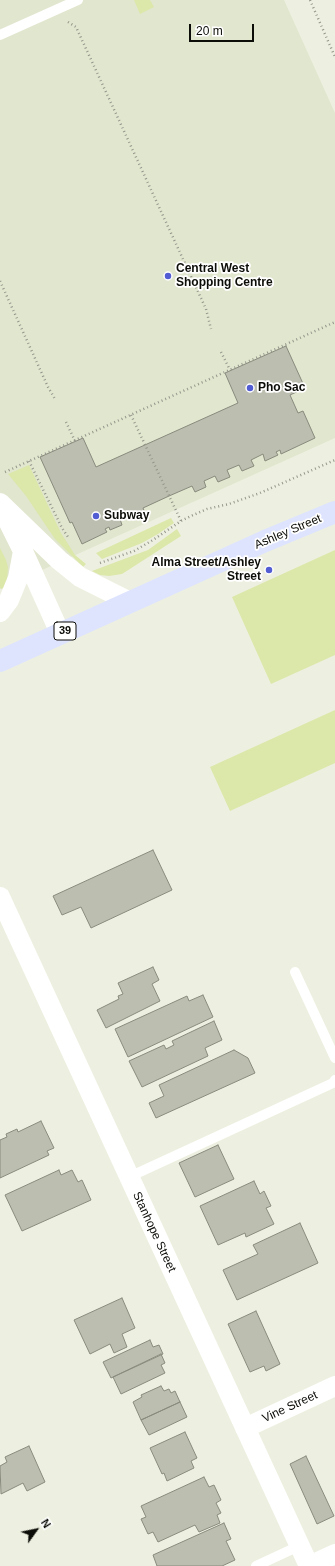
<!DOCTYPE html>
<html>
<head>
<meta charset="utf-8">
<style>
  body { margin:0 }
  #map { position:relative; width:335px; height:1566px; overflow:hidden; background:#edf0e0; font-family:Arial,sans-serif }
  canvas { display:block }
  .north { position:absolute; left:16px; top:1510px; width:40px; height:40px; -webkit-text-stroke:3px #fff; paint-order:stroke; rotate:57deg; font-size:11px; font-weight:700; line-height:16px; text-align:center; color:#0c0d08 }
  .north::after { content:''; display:block; margin:auto; width:14px; height:18px; background:#0c0d08; clip-path:polygon(50% 0,100% 100%,50% 72%,0 100%) }
  .scale { position:absolute; left:189px; top:24px; width:65px; height:18px; box-sizing:border-box; border:2px solid #0c0d08; border-top:0; padding-left:5px; font-size:12px; line-height:14px; white-space:nowrap; color:#0c0d08; -webkit-text-stroke:3px #fff; paint-order:stroke }
</style>
</head>
<body>
<div id="map">
<canvas width="335" height="1566"></canvas>
<div class="north">N</div>
<div class="scale">20 m</div>
</div>
<script>
const g = document.querySelector('canvas').getContext('2d');
g.lineJoin = 'round';
function fill(path, color) { g.fillStyle = color; g.fill(path, 'evenodd'); }
const toPath = rows => new Path2D(rows.map(r => 'M' + r).join(''));
function strokePath(path, color, width, dash) { g.strokeStyle = color; g.lineWidth = width; g.lineCap = dash ? 'butt' : 'round'; g.setLineDash(dash || []); g.stroke(path); }
function label(font, color, halo, rows, align = 'center') {
  g.font = font + ' Arial,sans-serif'; g.lineWidth = 3.5; g.setLineDash([]); g.textBaseline = 'middle'; g.strokeStyle = halo; g.fillStyle = color; for (const [text, x, y, turn = 0] of rows) {
    g.save(); g.translate(x, y); g.rotate((+turn || 0) * Math.PI / 180); g.textAlign = isNaN(turn) ? turn : align; if (halo) g.strokeText(text, 0, 0); g.fillText(text, 0, 0); g.restore();
  }
}
const built = toPath([
  [0,0,284,0,335,113,335,438,0,589]
]);
const green = toPath([
  [134,0,150,0,154,7,140,14],
  [29,465,61,533,75,555,86,564,83,567,55,539,26,496,8,474],
  [171,518,174,523,158,534,142,543,102,559,96,553],
  [177,529,181,536,122,574,109,576,100,575,92,571,148,550],
  [0,548,6,560,8,567,7,581,4,588,1,589,0,587],
  [335,550,335,655,271,684,232,597],
  [335,710,335,763,230,811,210,767]
]);
const building = toPath([
  [286,346,305,388,290,395,298,413,303,411,315,438,281,454,280,450,276,452,278,455,265,461,263,454,251,460,254,466,242,471,239,465,227,470,230,477,218,482,215,476,204,481,206,487,195,492,192,486,169,496,143,508,146,515,134,520,131,514,120,519,122,525,110,530,109,527,105,529,107,532,82,544,72,522,70,523,40,457,83,438,96,467,238,403,225,373,286,346],
  [153,850,172,890,91,928,81,907,62,915,53,896,153,850],
  [153,967,159,980,152,984,160,1001,106,1028,97,1010,119,999,118,996,123,994,118,983,153,967],
  [203,995,213,1017,128,1057,115,1029,187,996,189,1001,203,995],
  [214,1021,222,1040,205,1048,208,1056,142,1087,129,1061,164,1045,166,1049,174,1045,172,1041,214,1021],
  [234,1050,248,1058,255,1073,156,1118,149,1103,164,1096,159,1085,234,1050],
  [41,1121,54,1148,47,1151,49,1155,0,1178,0,1140,7,1137,6,1134,17,1129,18,1132,41,1121],
  [218,1145,234,1179,195,1197,179,1163,218,1145],
  [59,1170,61,1175,72,1170,78,1182,82,1180,91,1200,22,1231,5,1195,59,1170],
  [254,1181,260,1194,264,1191,271,1206,266,1208,274,1224,246,1237,245,1233,218,1245,200,1206,254,1181],
  [300,1223,318,1263,237,1300,223,1270,258,1254,253,1245,300,1223],
  [122,1298,135,1328,122,1334,127,1347,114,1353,110,1344,90,1354,74,1320,122,1298],
  [256,1311,280,1364,266,1371,264,1366,250,1372,228,1324,256,1311],
  [150,1340,153,1347,159,1345,163,1354,111,1378,103,1362,150,1340],
  [161,1354,165,1363,161,1365,165,1373,121,1394,113,1377,161,1354],
  [161,1386,164,1391,169,1389,171,1393,175,1391,180,1402,141,1420,133,1402,142,1397,141,1395,161,1386],
  [180,1402,187,1417,149,1435,141,1420,180,1402],
  [185,1432,197,1458,191,1461,194,1468,167,1481,164,1473,162,1474,150,1448,185,1432],
  [29,1446,45,1482,27,1491,23,1483,1,1494,0,1466,7,1462,5,1457,29,1446],
  [306,1456,334,1516,317,1524,290,1464,306,1456],
  [204,1477,209,1487,214,1485,221,1500,216,1503,221,1513,217,1515,220,1523,199,1532,195,1525,158,1542,153,1532,148,1534,141,1519,146,1517,141,1506,204,1477],
  [224,1523,231,1539,226,1541,235,1560,222,1566,157,1566,153,1555,224,1523]
]);
const path = toPath([
  [310,0,335,57],
  [68,22,76,27,206,309,211,329],
  [0,281,48,387,55,399],
  [221,352,230,370],
  [131,415,181,521],
  [66,422,75,441],
  [29,461,62,528,68,537],
  [5,472,335,322],
  [100,563,134,551,153,540,181,521,191,516,207,509,229,504,260,493,335,460]
]);
const service = toPath([
  [0,35,78,0],
  [295,972,335,1058],
  [129,1177,333,1083,335,1080],
  [256,1566,299,1546]
]);
const minor = toPath([
  [0,503,59,560,80,577,130,602],
  [5,515,23,551,60,633],
  [0,612,9,600,18,578,23,551],
  [0,897,309,1566],
  [245,1428,335,1386],
  [309,1566,335,1554]
]);
const primary = toPath([
  [0,661,265,541,335,512]
]);
const markers = [
  [168,276,4,"#535dd3"],
  [250,388,4,"#535dd3"],
  [96,516,4,"#535dd3"],
  [269,570,4,"#535dd3"]
];
const shields = [
  [65,631,22]
];
const shieldNames = [
  ["39",65,631]
];
const poiNames = [
  ["Central West",176,269],
  ["Shopping Centre",176,283],
  ["Pho Sac",258,388],
  ["Subway",104,516],
  ["Alma Street/Ashley",261,563,"right"],
  ["Street",261,577,"right"]
];
const streetNames = [
  ["Ashley Street",288,532,-23],
  ["Stanhope Street",154,1232,65],
  ["Vine Street",290,1407,-25]
];
fill(built, '#e1e6ce');
fill(green, '#dce7aa');
fill(building, '#bcbfb0');
strokePath(building, '#888b7d', 1);
strokePath(path, '#95978c', 2.5, [1, 3]);
strokePath(service, '#fff', 10);
strokePath(minor, '#fff', 20);
strokePath(primary, '#dee4fe', 22);
for (const [x, y, r, color] of markers) { const dot = new Path2D(); dot.arc(x, y, r, 0, 2 * Math.PI); g.fillStyle = color; g.fill(dot); strokePath(dot, '#fff', 1.5); }
for (const [x, y, w] of shields) { const box = new Path2D(); box.roundRect(x - w / 2, y - 9, w, 18, 3); g.fillStyle = '#fff'; g.fill(box); strokePath(box, '#0c0d08', 1); }
label('bold 11px', '#0c0d08', null, shieldNames);
label('bold 12px', '#0c0d08', '#fff', poiNames, 'left');
label('12px', '#0c0d08', '#fff', streetNames);
</script>
</body>
</html>
